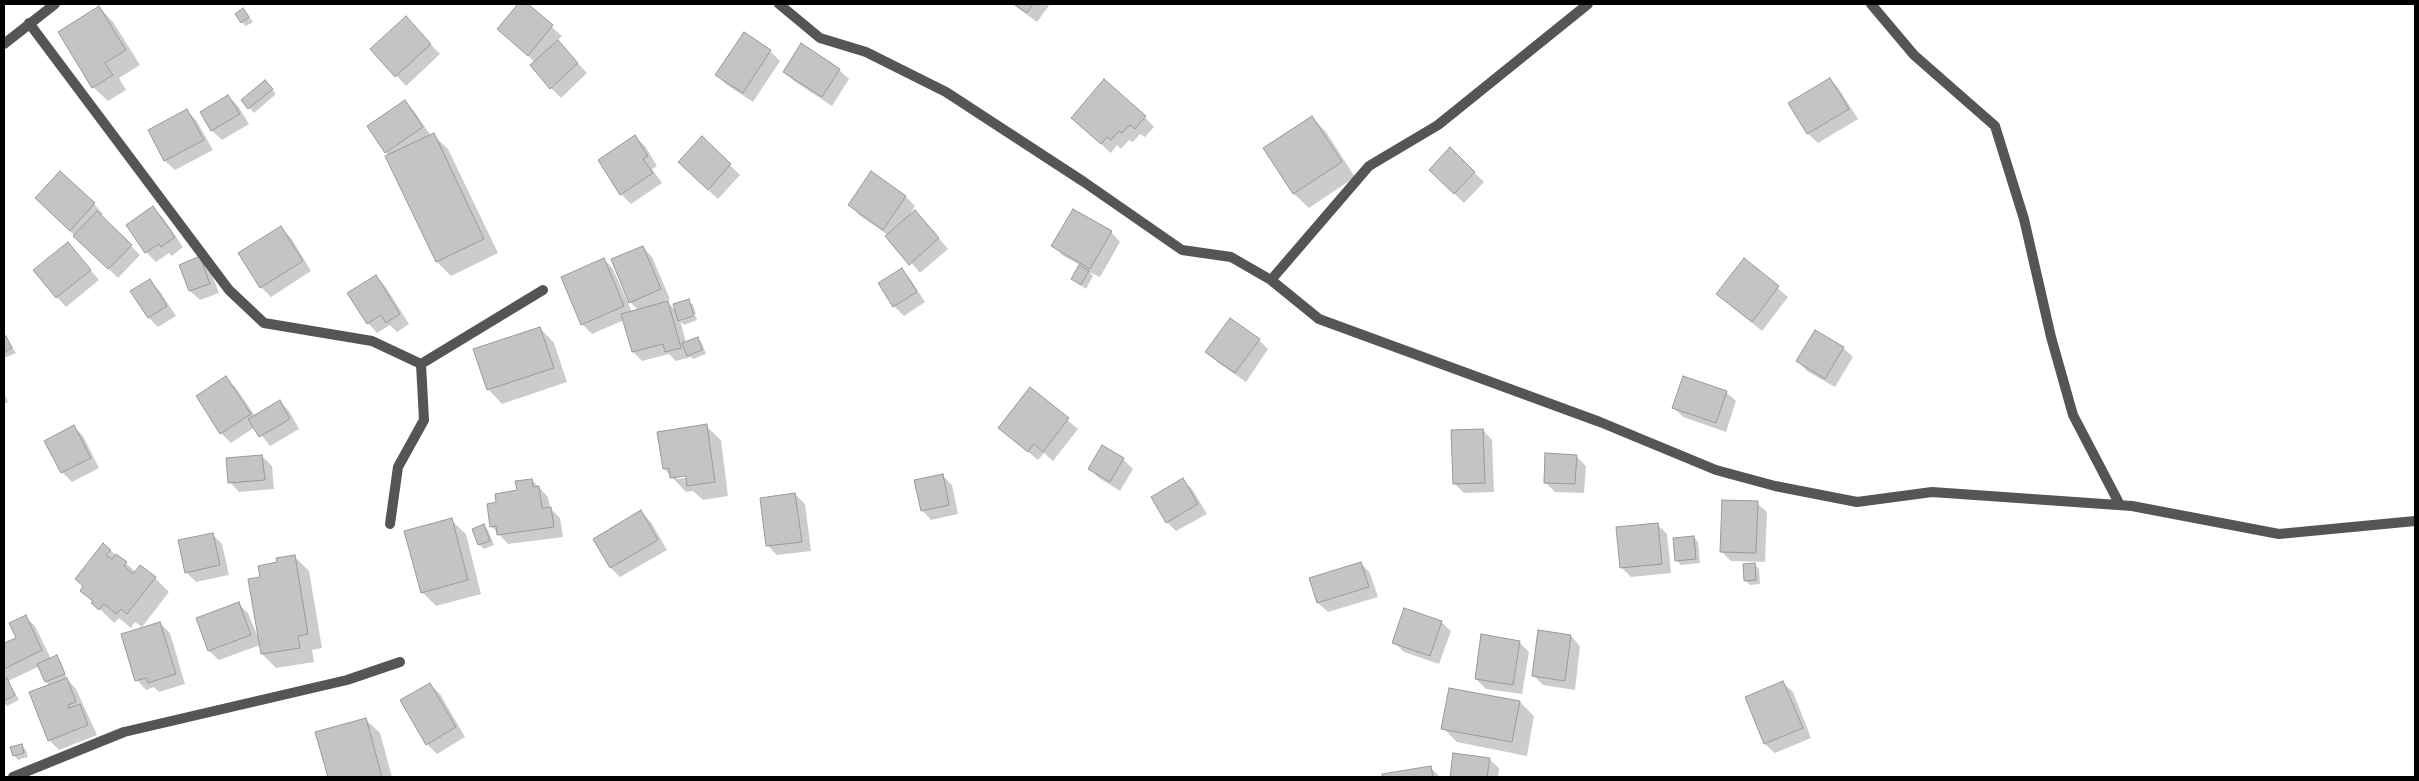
<!DOCTYPE html>
<html>
<head>
<meta charset="utf-8">
<style>
  body { margin:0 }
  #map { position:relative; width:2419px; height:781px; overflow:hidden; background:#fff; font-family:Raleway,sans-serif }
  canvas { display:block }
  .frame { position:absolute; inset:0; border:5px solid #000; pointer-events:none }
</style>
</head>
<body>
<div id="map">
<canvas width="2419" height="781"></canvas>
<div class="frame"></div>
</div>
<script>
const g = document.querySelector('canvas').getContext('2d');
g.lineJoin = 'round';
function fill(path, color) { g.fillStyle = color; g.fill(path, 'evenodd'); }
const toPath = rows => new Path2D(rows.map(r => 'M' + r).join(''));
function strokePath(path, color, width, dash) { g.strokeStyle = color; g.lineWidth = width; g.lineCap = dash ? 'butt' : 'round'; g.setLineDash(dash || []); g.stroke(path); }
const shadow = toPath([
  [519,4,526,4,562,36,557,41,587,73,561,98,551,88,535,62,498,29],
  [1012,4,1050,4,1037,22],
  [99,7,113,22,140,65,119,78,126,90,108,101,93,87],
  [247,14,253,22,246,26,242,22],
  [415,28,440,54,406,86,372,49],
  [770,51,780,61,753,102,727,85,717,75],
  [839,70,849,79,832,106,794,81,784,71],
  [1830,79,1839,89,1858,119,1818,143,1808,134,1790,103],
  [270,86,276,94,254,113,243,100],
  [228,96,238,106,249,124,222,140,212,131,201,112],
  [405,102,414,111,431,136,433,135,448,149,498,253,451,276,437,262,387,157,389,156,368,127],
  [187,111,196,120,213,150,175,170,165,161,149,131],
  [1145,117,1154,127,1145,137,1140,134,1133,142,1129,140,1121,149,1117,145,1111,153,1082,127],
  [1312,117,1326,132,1355,177,1309,208,1294,194,1265,148],
  [635,137,645,146,657,166,652,169,662,183,631,204,621,194],
  [702,138,740,175,718,199,689,172],
  [1450,149,1484,182,1464,203,1430,170],
  [871,173,906,197,915,206,909,216,924,221,948,249,920,273,888,235,859,215,850,205],
  [94,204,103,214,101,216,140,255,118,278,46,208],
  [153,208,163,218,183,247,172,256,169,253,156,262,146,252,128,226],
  [281,228,291,238,311,271,271,297,261,287],
  [1111,232,1120,242,1100,277,1089,272,1093,276,1086,289,1072,279,1080,265,1062,255,1053,245],
  [68,243,99,280,66,307,57,297],
  [643,247,652,257,670,299,666,301,676,311,688,301,693,305,696,314,680,319,686,343,698,339,702,343,706,354,693,359,691,357,676,361,669,354,642,361,633,352,624,320,592,334,582,324,604,259,613,269,632,312,638,310,630,302],
  [200,258,209,267,219,293,200,300,190,291,180,265],
  [1744,260,1788,297,1762,331,1717,294],
  [902,270,911,280,925,302,904,316,894,306],
  [376,276,385,286,409,324,397,332,390,325,377,333,368,323],
  [149,280,159,290,176,316,158,327,149,318,132,292],
  [696,316,697,320,684,325,680,321],
  [540,328,554,343,567,382,502,404,488,389],
  [6,338,16,353,4,358,4,339],
  [1259,340,1268,349,1246,382,1217,362,1207,352],
  [1843,348,1853,357,1835,387,1807,371,1798,361],
  [226,378,236,388,255,416,280,402,289,411,299,429,270,446,255,427,231,443,221,433],
  [1030,389,1078,429,1053,461,1044,453,1038,460,1000,428],
  [1726,392,1736,401,1726,432,1683,417,1674,408],
  [4,393,8,402,4,404],
  [706,426,721,440,728,496,703,500,693,491,686,492,664,469],
  [692,474,692,477,677,479,675,476],
  [74,427,83,436,99,468,72,482,62,472,46,441],
  [1483,430,1492,440,1494,492,1464,493,1454,483],
  [262,456,272,466,274,489,239,492,230,482],
  [1576,456,1586,466,1584,493,1555,492,1545,482],
  [1123,459,1133,469,1120,491,1099,478,1089,468],
  [942,475,952,485,958,514,931,520,922,510],
  [532,480,548,497,550,508,560,518,563,537,508,544,491,526,518,491],
  [1183,480,1192,489,1207,514,1176,531,1167,522],
  [795,494,805,504,811,551,777,555,768,546],
  [1757,503,1767,512,1765,562,1731,561,1721,551],
  [641,512,651,522,667,550,620,577,611,568,595,539],
  [451,520,466,534,481,594,436,606,422,592],
  [1657,524,1667,534,1671,573,1631,577,1621,567],
  [483,526,488,530,494,545,484,549,480,545,474,530],
  [212,534,222,544,229,575,196,582,186,572],
  [1694,537,1698,542,1700,563,1681,565,1677,561],
  [110,550,136,572,155,578,169,592,142,627,135,622,131,628,119,618,114,623,82,591,84,587,76,579],
  [294,556,309,571,322,648,312,650,314,662,276,668,262,654,260,645,219,660,209,651,197,619,238,604,248,613,260,642,262,578,278,563],
  [1361,563,1370,573,1378,597,1328,612,1318,603],
  [1755,564,1759,569,1760,584,1750,585,1745,580],
  [25,617,35,626,51,659,57,657,61,662,67,679,76,689,97,735,59,750,49,740,50,686,46,682,40,666,8,681,19,700,7,706,4,703,4,645,17,638],
  [1441,622,1451,631,1439,664,1404,652,1394,642],
  [160,623,170,633,185,684,159,692,154,687,146,690,137,680],
  [1571,636,1580,646,1575,690,1543,685,1534,676],
  [1519,642,1529,652,1522,694,1486,689,1476,679],
  [1783,683,1793,692,1811,738,1775,753,1765,744,1746,698],
  [430,684,440,694,465,737,437,754,427,744],
  [1520,702,1534,716,1527,756,1457,742,1443,728],
  [365,719,380,733,392,777,329,777,317,732],
  [21,745,26,750,28,757,18,760,14,755],
  [1454,755,1489,759,1499,768,1498,777,1452,777],
  [1430,767,1440,777,1384,777,1383,775]
]);
const building = toPath([
  [518,4,528,4,553,25,528,56,497,29,518,4],
  [1014,4,1033,4,1027,13,1014,4],
  [99,6,126,50,105,63,113,75,92,88,58,32,99,6],
  [243,8,249,17,241,23,235,14,243,8],
  [406,16,431,44,395,77,370,49,406,16],
  [744,32,771,50,743,93,715,75,744,32],
  [558,40,578,63,550,89,530,65,558,40],
  [801,43,840,69,822,97,783,72,801,43],
  [1830,78,1849,109,1807,134,1788,103,1830,78],
  [1104,79,1146,116,1135,129,1130,125,1122,133,1119,131,1111,140,1107,137,1101,144,1071,118,1104,79],
  [265,80,273,89,248,109,241,100,265,80],
  [228,95,240,114,211,131,200,112,228,95],
  [405,100,423,127,385,153,367,126,405,100],
  [187,109,204,140,164,161,148,130,187,109],
  [1312,116,1342,162,1293,194,1263,148,1312,116],
  [434,133,484,239,436,262,385,156,434,133],
  [635,135,648,156,643,159,653,173,620,195,598,160,635,135],
  [702,136,731,164,708,190,678,162,702,136],
  [1450,147,1475,172,1454,194,1429,170,1450,147],
  [60,171,95,203,70,231,35,198,60,171],
  [871,171,906,196,883,230,848,205,871,171],
  [153,206,175,237,161,247,159,244,145,253,126,225,153,206],
  [1073,209,1112,231,1090,269,1051,246,1073,209],
  [915,210,939,238,909,265,885,236,915,210],
  [97,211,132,245,108,269,73,236,97,211],
  [281,226,303,261,260,288,238,253,281,226],
  [68,242,91,270,56,298,33,270,68,242],
  [643,246,661,289,629,303,611,259,643,246],
  [200,256,210,284,189,291,179,265,200,256],
  [604,258,624,306,581,325,561,277,604,258],
  [1744,258,1779,286,1752,322,1716,294,1744,258],
  [1079,265,1089,271,1081,285,1071,279,1079,265],
  [902,268,917,292,893,307,878,283,902,268],
  [376,275,400,314,386,323,381,315,367,324,347,293,376,275],
  [150,279,167,306,148,318,130,291,150,279],
  [689,299,694,316,678,321,673,304,689,299],
  [668,301,681,348,665,352,663,344,632,352,621,314,668,301],
  [1230,318,1260,339,1235,373,1205,352,1230,318],
  [540,327,554,368,487,390,473,349,540,327],
  [1815,330,1844,347,1825,379,1796,361,1815,330],
  [6,336,12,348,4,352,4,337,6,336],
  [698,337,702,350,687,356,682,343,698,337],
  [226,376,251,414,220,434,196,396,226,376],
  [1683,376,1727,391,1716,423,1672,408,1683,376],
  [1030,387,1069,418,1043,452,1034,444,1028,452,998,428,1030,387],
  [280,400,290,419,259,437,248,419,280,400],
  [707,424,715,482,687,486,686,476,670,478,669,468,663,469,657,432,707,424],
  [74,425,91,458,61,473,44,441,74,425],
  [1483,429,1485,483,1453,484,1451,430,1483,429],
  [1102,445,1124,458,1110,482,1088,469,1102,445],
  [1545,453,1577,455,1575,484,1544,483,1545,453],
  [262,455,265,480,228,483,226,458,262,455],
  [943,474,949,505,921,511,914,480,943,474],
  [1183,478,1198,504,1166,523,1151,497,1183,478],
  [532,479,533,487,539,486,542,508,551,507,554,527,497,535,496,526,490,527,487,504,496,502,495,494,517,490,515,481,532,479],
  [795,493,802,542,766,546,760,498,795,493],
  [1722,500,1758,501,1756,553,1720,552,1722,500],
  [641,510,658,540,610,568,593,539,641,510],
  [452,518,468,580,421,593,404,531,452,518],
  [1658,523,1662,564,1620,568,1616,527,1658,523],
  [484,524,490,541,478,545,472,529,484,524],
  [213,533,220,565,185,573,178,540,213,533],
  [1694,536,1696,559,1675,561,1673,538,1694,536],
  [103,543,111,550,106,555,112,559,116,554,127,562,124,566,133,574,140,565,156,577,127,614,121,609,116,614,104,604,99,610,91,603,93,601,80,591,83,586,75,579,103,543],
  [295,555,308,634,298,636,300,648,261,654,248,579,260,577,258,566,277,562,276,558,295,555],
  [1361,562,1369,587,1317,603,1309,578,1361,562],
  [1755,563,1756,580,1744,581,1743,564,1755,563],
  [239,602,251,635,208,651,196,618,239,602],
  [1404,608,1442,621,1430,656,1392,643,1404,608],
  [26,615,42,650,4,669,4,643,16,638,9,623,26,615],
  [160,622,176,674,148,683,146,678,135,681,121,634,160,622],
  [1538,630,1571,635,1565,681,1532,676,1538,630],
  [1481,634,1520,641,1513,685,1475,679,1481,634],
  [57,655,65,674,45,682,37,664,57,655],
  [7,678,15,695,4,701,4,680,7,678],
  [67,678,76,702,68,705,69,708,80,704,88,725,48,741,29,692,67,678],
  [1783,681,1803,728,1764,744,1745,697,1783,681],
  [430,683,456,727,426,745,400,700,430,683],
  [1449,688,1520,701,1512,742,1441,729,1449,688],
  [366,718,382,777,328,777,315,732,366,718],
  [22,744,24,753,13,756,10,747,22,744],
  [1453,753,1490,758,1487,777,1450,777,1453,753],
  [1431,766,1433,777,1382,777,1382,774,1431,766]
]);
const minor = toPath([
  [779,4,820,38,866,52,946,92,1084,182,1182,250,1231,257,1271,280,1319,319,1600,422,1716,470,1775,486,1857,502,1932,492,2132,506,2279,534,2415,521],
  [1871,4,1914,55,1995,126,2024,219,2051,337,2073,415,2120,505],
  [29,23,229,290,264,323,372,341,421,364],
  [4,44,55,4],
  [1271,280,1369,166,1438,125,1588,4],
  [390,524,398,467,424,420,421,364,543,290],
  [13,777,124,732,347,680,400,662]
]);
fill(shadow, '#0003');
fill(building, '#c4c4c4');
strokePath(building, '#999', 1);
strokePath(minor, '#555', 10);
</script>
</body>
</html>
